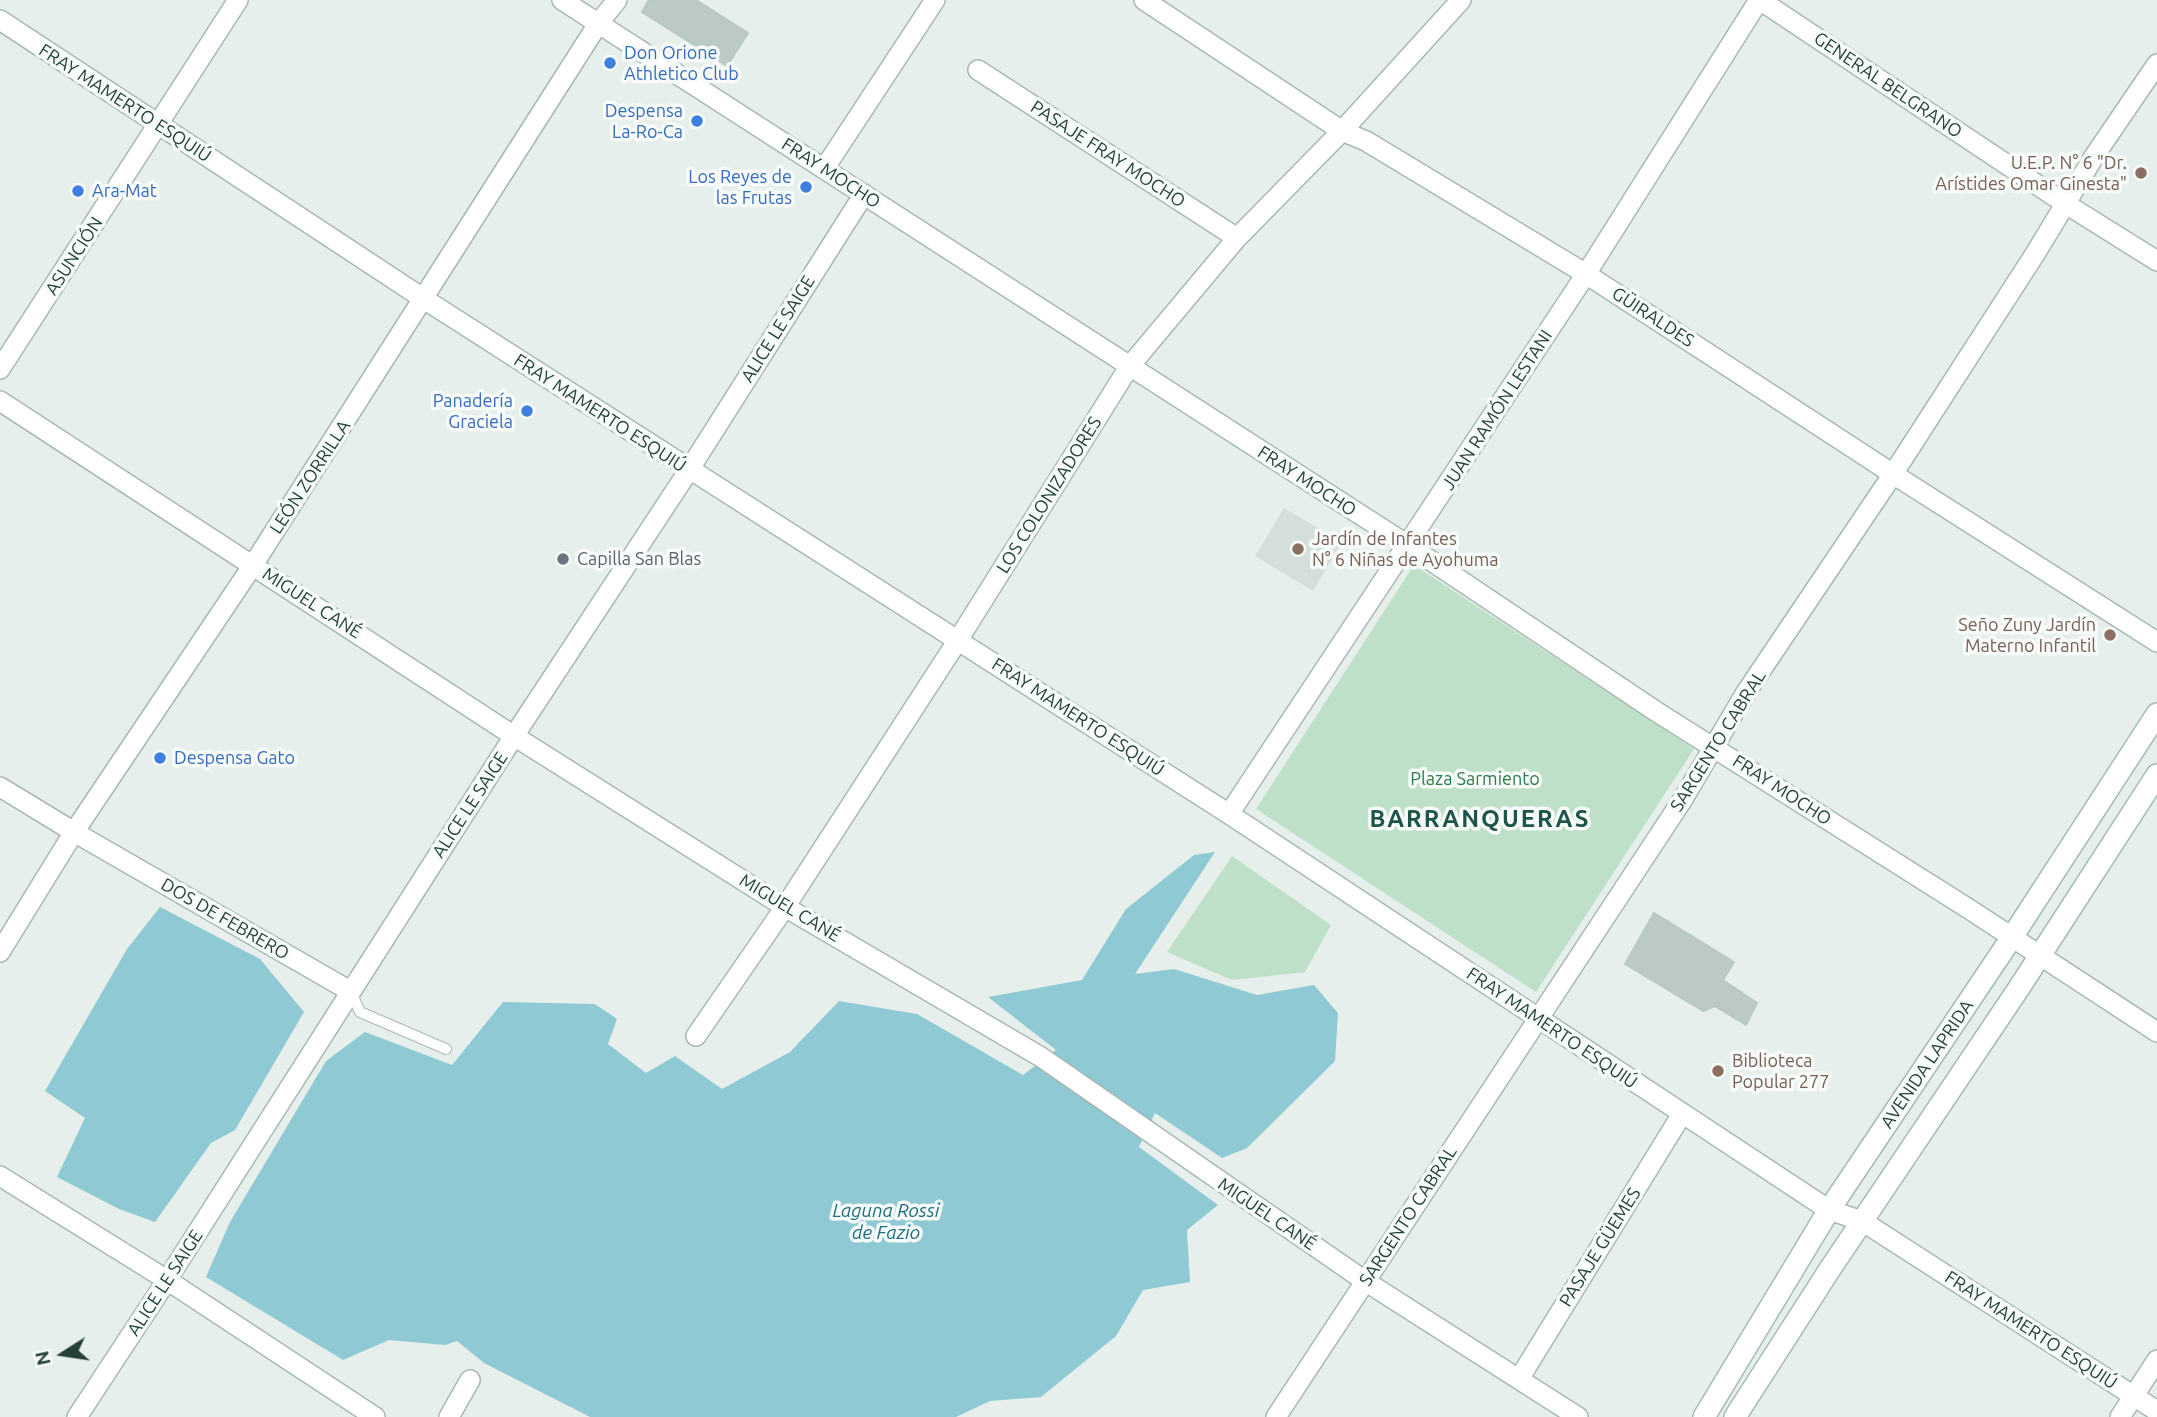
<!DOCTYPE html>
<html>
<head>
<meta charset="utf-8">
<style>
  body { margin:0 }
  #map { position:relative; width:2157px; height:1417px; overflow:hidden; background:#e6efeb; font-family:Ubuntu,sans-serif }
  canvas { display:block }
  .north { position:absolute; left:28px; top:1319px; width:70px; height:70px; -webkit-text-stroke:5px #f7fbf9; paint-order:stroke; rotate:258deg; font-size:19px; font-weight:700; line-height:28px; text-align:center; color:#24423a }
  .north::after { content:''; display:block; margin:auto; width:24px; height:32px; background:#24423a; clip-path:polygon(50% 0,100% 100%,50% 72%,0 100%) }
</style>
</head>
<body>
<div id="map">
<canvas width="2157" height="1417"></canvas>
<div class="north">N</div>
</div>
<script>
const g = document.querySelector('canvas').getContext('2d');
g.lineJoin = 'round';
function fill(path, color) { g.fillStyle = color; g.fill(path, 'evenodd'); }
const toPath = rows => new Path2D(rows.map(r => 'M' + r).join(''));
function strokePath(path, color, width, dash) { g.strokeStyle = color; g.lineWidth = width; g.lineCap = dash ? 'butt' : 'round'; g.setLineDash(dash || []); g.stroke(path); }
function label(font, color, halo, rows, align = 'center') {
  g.font = font + ' Ubuntu,sans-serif'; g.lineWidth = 7; g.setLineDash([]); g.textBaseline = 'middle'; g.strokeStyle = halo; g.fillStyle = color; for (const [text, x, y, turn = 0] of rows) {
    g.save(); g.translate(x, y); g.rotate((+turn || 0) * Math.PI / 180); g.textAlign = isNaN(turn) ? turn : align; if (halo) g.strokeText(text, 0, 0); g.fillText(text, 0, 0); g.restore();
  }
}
const built = toPath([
  [1284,508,1342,542,1313,591,1255,556]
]);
const green = toPath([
  [1414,565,1694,749,1536,992,1256,809],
  [1232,856,1331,925,1305,972,1232,980,1167,952]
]);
const water = toPath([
  [1215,852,1135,974,1174,969,1257,995,1314,985,1338,1013,1335,1061,1247,1148,1222,1158,1155,1113,1139,1147,1218,1205,1187,1230,1190,1282,1143,1290,1116,1336,1041,1397,990,1401,956,1417,590,1417,484,1363,457,1341,445,1345,389,1340,343,1360,206,1277,230,1222,326,1061,365,1032,452,1065,503,1002,595,1004,617,1019,608,1044,646,1073,675,1056,722,1089,790,1052,839,1001,917,1014,1023,1075,1056,1050,988,997,1082,980,1126,909,1194,855],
  [160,907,260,959,304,1012,235,1130,211,1143,155,1222,119,1209,57,1177,85,1118,45,1091,127,949]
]);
const building = toPath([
  [649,0,696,0,748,33,727,66,642,12,649,0],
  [1654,913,1734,962,1723,980,1757,1003,1746,1025,1715,1006,1703,1011,1625,964,1654,913]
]);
const service = toPath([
  [351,992,360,1012,446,1049]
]);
const minor = toPath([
  [562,0,1409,546,1657,712,1969,909,2157,1032],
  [1144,0,1342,131,1366,141,1586,274,1893,474,2157,642],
  [1760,0,2066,204,2157,261],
  [0,20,424,299,1229,814,1829,1210,1862,1221,2157,1411],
  [978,70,1237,238],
  [824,169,935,0],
  [0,369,238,0],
  [0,401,514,736,785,907,1041,1057,1365,1281,1578,1417],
  [0,787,74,832,350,991],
  [1229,814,1586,274,1759,0],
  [0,952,74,832,253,565,598,24,617,0],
  [696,1036,785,907,958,640,1129,367,1237,238,1342,131,1461,0],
  [0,1176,167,1280,375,1417],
  [1519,1379,1682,1114],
  [77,1417,167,1280,514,736,689,470,864,194],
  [449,1417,470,1380],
  [1276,1417,1683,799,1745,694,1893,474,2035,254,2095,155,2157,64],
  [2120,1417,2157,1360]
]);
const secondary = toPath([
  [1704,1417,1829,1210,2012,937,2157,714],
  [1735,1417,1830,1269,2019,988,2157,775]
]);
const markers = [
  [610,63,7,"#3f7fe0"],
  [697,121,7,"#3f7fe0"],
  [2141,173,7,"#8d6e63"],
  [806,187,7,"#3f7fe0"],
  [78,191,7,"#3f7fe0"],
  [527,411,7,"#3f7fe0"],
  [1298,549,7,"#8d6e63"],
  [563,559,7,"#6b7280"],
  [2110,635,7,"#8d6e63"],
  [160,758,7,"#3f7fe0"],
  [1718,1071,7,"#8d6e63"]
];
const shopNames = [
  ["Don Orione",624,53],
  ["Athletico Club",624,74],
  ["Despensa",683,111,"right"],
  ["La-Ro-Ca",683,132,"right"],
  ["Los Reyes de",792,177,"right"],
  ["las Frutas",792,198,"right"],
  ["Ara-Mat",92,191],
  ["Panadería",513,401,"right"],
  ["Graciela",513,422,"right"],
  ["Despensa Gato",174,758]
];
const streetNames = [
  ["GENERAL BELGRANO",1888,85,34],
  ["FRAY MAMERTO ESQUIÚ",125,103,33],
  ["PASAJE FRAY MOCHO",1108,154,33],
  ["FRAY MOCHO",831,173,33],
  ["ASUNCIÓN",74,256,-57],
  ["GÜIRALDES",1653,317,33],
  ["ALICE LE SAIGE",778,329,-58],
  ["JUAN RAMÓN LESTANI",1497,410,-57],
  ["FRAY MAMERTO ESQUIÚ",600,413,33],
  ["LEÓN ZORRILLA",310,477,-57],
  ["FRAY MOCHO",1307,481,33],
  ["LOS COLONIZADORES",1049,495,-58],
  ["MIGUEL CANÉ",312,603,33],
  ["FRAY MAMERTO ESQUIÚ",1078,717,33],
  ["SARGENTO CABRAL",1718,741,-58],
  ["FRAY MOCHO",1782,790,33],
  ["ALICE LE SAIGE",470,805,-57],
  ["MIGUEL CANÉ",790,908,31],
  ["DOS DE FEBRERO",225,919,30],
  ["FRAY MAMERTO ESQUIÚ",1552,1028,34],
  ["AVENIDA LAPRIDA",1927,1064,-56],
  ["MIGUEL CANÉ",1267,1214,34],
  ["SARGENTO CABRAL",1408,1216,-57],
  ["PASAJE GÜEMES",1600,1247,-58],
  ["ALICE LE SAIGE",165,1283,-57],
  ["FRAY MAMERTO ESQUIÚ",2031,1330,33]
];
const educationNames = [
  ["U.E.P. N° 6 \"Dr.",2127,163],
  ["Arístides Omar Ginesta\"",2127,184],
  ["Jardín de Infantes",1312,539,"left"],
  ["N° 6 Niñas de Ayohuma",1312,560,"left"],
  ["Seño Zuny Jardín",2096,625],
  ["Materno Infantil",2096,646],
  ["Biblioteca",1732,1061,"left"],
  ["Popular 277",1732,1082,"left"]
];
const worshipNames = [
  ["Capilla San Blas",577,559]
];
const parkNames = [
  ["Plaza Sarmiento",1475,779]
];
const waterNames = [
  ["Laguna Rossi",886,1211],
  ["de Fazio",886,1233]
];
const districtNames = [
  ["BARRANQUERAS",1480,819]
];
fill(built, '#d4dfda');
fill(green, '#bfe0c8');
fill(water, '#8ec9d4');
fill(building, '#bbcac4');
strokePath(building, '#b8c9c2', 2);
strokePath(service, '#a8b8b2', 12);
strokePath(minor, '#a8b8b2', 22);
strokePath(secondary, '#a4bbb3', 24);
strokePath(service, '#fff', 10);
strokePath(minor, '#fff', 19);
strokePath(secondary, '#fff', 21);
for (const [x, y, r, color] of markers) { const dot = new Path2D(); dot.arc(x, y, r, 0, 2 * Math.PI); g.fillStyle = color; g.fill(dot); strokePath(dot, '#f7fbf9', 2.5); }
label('18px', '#366cbe', '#f7fbf9', shopNames, 'left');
label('18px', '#24423a', '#f7fbf9', streetNames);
label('18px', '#785e54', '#f7fbf9', educationNames, 'right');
label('18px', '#5b616d', '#f7fbf9', worshipNames, 'left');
label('18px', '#2d7a4b', '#f7fbf9', parkNames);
label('italic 19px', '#1c6f80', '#f7fbf9', waterNames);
g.letterSpacing = '2px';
label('bold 24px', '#1f5548', '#f7fbf9', districtNames);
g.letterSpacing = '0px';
</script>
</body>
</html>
